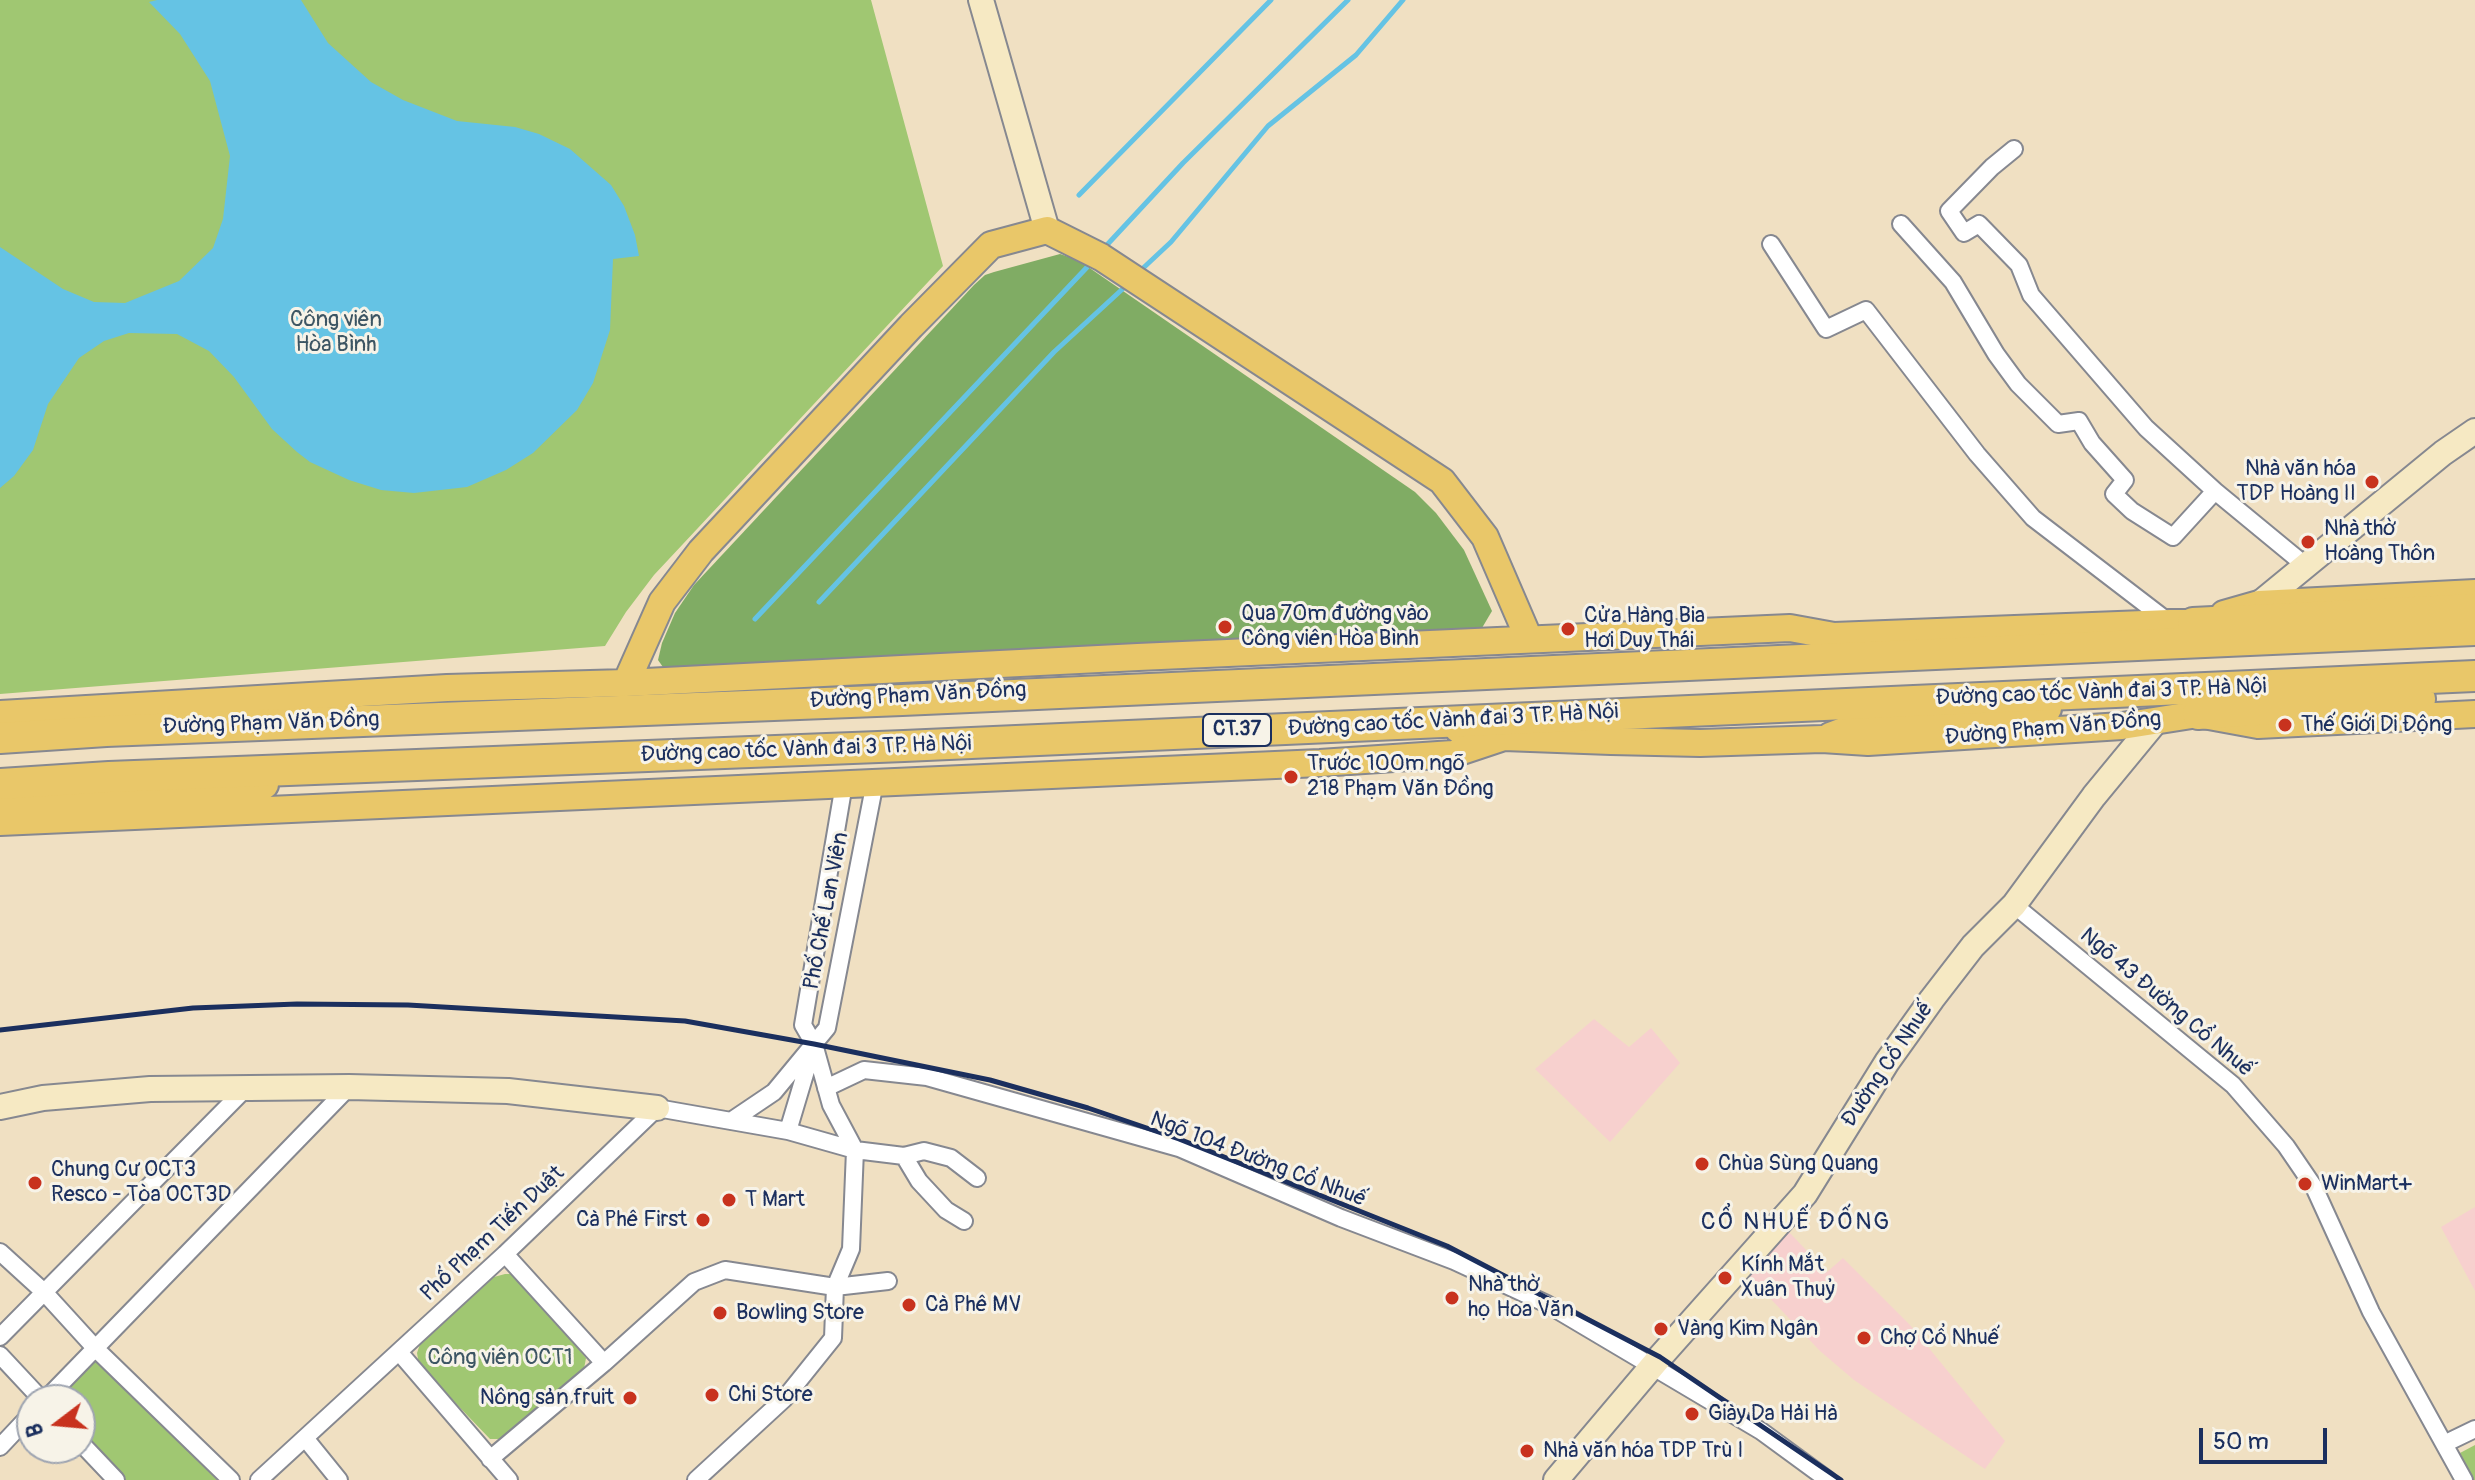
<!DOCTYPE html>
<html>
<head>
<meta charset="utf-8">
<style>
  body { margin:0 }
  #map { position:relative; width:2475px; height:1480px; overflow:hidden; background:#f0e0c2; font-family:Pangolin,sans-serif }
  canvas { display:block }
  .north { position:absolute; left:16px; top:1384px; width:80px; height:80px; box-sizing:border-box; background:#f7f3e8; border:2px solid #9fa5b1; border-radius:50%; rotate:254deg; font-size:22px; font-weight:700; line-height:32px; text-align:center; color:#1b2f5e }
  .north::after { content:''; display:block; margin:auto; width:28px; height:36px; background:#c8321e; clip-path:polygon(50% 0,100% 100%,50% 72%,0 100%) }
  .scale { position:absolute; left:2199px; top:1428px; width:128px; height:36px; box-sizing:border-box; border:4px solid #1b2f5e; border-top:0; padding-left:10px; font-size:24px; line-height:28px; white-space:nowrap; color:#1b2f5e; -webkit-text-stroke:6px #f7f3e8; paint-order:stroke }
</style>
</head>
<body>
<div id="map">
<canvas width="2475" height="1480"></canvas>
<div class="north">B</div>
<div class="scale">50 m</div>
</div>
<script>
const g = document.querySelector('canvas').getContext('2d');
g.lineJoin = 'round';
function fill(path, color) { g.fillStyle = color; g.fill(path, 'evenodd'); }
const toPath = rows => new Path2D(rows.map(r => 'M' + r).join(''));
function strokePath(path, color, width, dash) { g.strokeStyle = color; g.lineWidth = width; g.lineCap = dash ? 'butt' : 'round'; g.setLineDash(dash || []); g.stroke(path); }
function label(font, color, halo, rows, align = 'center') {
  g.font = font + ' Pangolin,sans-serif'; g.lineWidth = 6; g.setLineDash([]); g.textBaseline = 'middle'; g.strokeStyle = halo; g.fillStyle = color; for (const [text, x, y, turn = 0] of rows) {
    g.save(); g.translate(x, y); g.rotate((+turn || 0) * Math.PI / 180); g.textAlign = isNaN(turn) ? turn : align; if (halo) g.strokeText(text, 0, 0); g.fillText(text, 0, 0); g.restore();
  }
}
const built = toPath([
  [1594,1019,1629,1047,1651,1028,1680,1063,1610,1142,1535,1069],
  [2475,1207,2475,1291,2441,1227],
  [1789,1232,1827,1272,1843,1258,1910,1325,2005,1441,1985,1469,1854,1380,1820,1351,1748,1275]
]);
const green = toPath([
  [0,0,871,0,943,266,654,575,626,612,605,646,0,694],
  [505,1274,515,1274,586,1358,584,1369,514,1432,499,1439,490,1439,419,1365,417,1353,420,1344,494,1277],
  [98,1356,217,1480,125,1480,80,1431,80,1400,53,1400],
  [2475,1445,2475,1480,2474,1480,2460,1453]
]);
const forest = toPath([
  [1060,254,1078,260,1415,492,1436,513,1464,550,1492,611,1479,633,665,670,658,660,662,643,675,613,694,585,974,285,985,275,994,272]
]);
const water = toPath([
  [157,0,301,0,328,43,371,82,403,100,457,121,515,127,539,134,570,149,611,185,624,206,635,235,639,256,613,259,610,330,593,383,577,410,533,453,506,470,467,487,414,493,381,490,349,480,310,462,297,452,272,429,234,377,209,351,177,334,129,333,104,341,79,358,48,404,33,450,14,476,0,488,0,247,63,289,94,302,125,303,179,281,213,248,223,219,230,156,210,81,180,34,149,2]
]);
const stream = toPath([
  [1079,195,1271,0],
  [1105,247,1183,163,1348,0],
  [1140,271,1171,242,1268,126,1356,55,1403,0],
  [819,602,1054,352,1128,284],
  [755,619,1091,263]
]);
const street = toPath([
  [2014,149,1992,167,1949,211,1964,233,1979,224,2019,265,2031,295,2146,428,2215,491,2306,566],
  [1901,224,1953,282,1996,354,2018,384,2058,424,2079,421,2092,443,2125,480,2114,494,2132,511,2173,537,2215,491],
  [1771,244,1826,329,1866,310,1977,454,2033,518,2170,623],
  [844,784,803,1025,814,1044,831,1105,855,1150,904,1156,924,1151,951,1158,977,1178],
  [2014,905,2233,1085,2286,1146,2314,1187,2371,1312,2464,1480],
  [826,1088,864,1070,927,1077,1179,1148,1341,1218,1454,1261,1547,1304,1761,1431,1828,1480],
  [731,1121,774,1092,827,1028,875,782],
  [904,1156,919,1181,946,1210,964,1221],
  [0,1252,44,1292,96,1349,231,1480],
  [505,1254,604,1363],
  [0,1337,245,1089],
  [399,1352,509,1480],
  [0,1355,42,1400],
  [45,1400,349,1087],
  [305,1438,339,1480],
  [80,1442,116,1480],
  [2444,1444,2475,1429],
  [0,1447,32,1413],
  [490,1459,604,1363,694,1282,725,1270,835,1287,888,1281],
  [259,1480,505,1254,657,1108,788,1131],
  [696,1480,784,1399,833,1338,835,1287,851,1249,855,1150,788,1131,814,1044]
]);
const secondary = toPath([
  [981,0,1047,230],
  [2259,604,2443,453,2475,431],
  [0,1107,43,1098,150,1089,349,1087,508,1091,657,1108],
  [1556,1480,1660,1357,1805,1194,1887,1062,1932,999,1973,946,2014,905,2094,796,2155,722]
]);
const primary = toPath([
  [2224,614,2259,604,2475,593],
  [626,683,662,602,701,551,911,326,991,245,1047,230,1101,257,1442,481,1485,537,1529,639],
  [0,714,447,688,626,683,1138,657,1790,628,1834,636,2170,623,2193,623,2213,627],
  [1458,729,1504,737,1611,741,1700,743,1822,739,1868,742,2122,726,2198,714,2258,725,2475,714],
  [1830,736,1865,723,2048,709],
  [0,803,265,785],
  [0,822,1320,763,1453,754,1501,738]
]);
const highway = toPath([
  [2193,623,2475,609],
  [2198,714,2420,699],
  [0,738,106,731,902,700,2475,630],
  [0,784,109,777,904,746,2475,676]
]);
const rail = toPath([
  [0,1030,193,1008,297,1004,408,1005,685,1021,814,1044,990,1080,1088,1108,1179,1139,1447,1246,1660,1357,1841,1480]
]);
const markers = [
  [2372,482,8,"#c8321e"],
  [2308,542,8,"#c8321e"],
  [1225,627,8,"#c8321e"],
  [1568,629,8,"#c8321e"],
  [2285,725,8,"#c8321e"],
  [1291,777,8,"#c8321e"],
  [1702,1164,8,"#c8321e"],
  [35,1183,8,"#c8321e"],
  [2305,1184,8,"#c8321e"],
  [729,1200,8,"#c8321e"],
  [703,1220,8,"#c8321e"],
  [1725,1278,8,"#c8321e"],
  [1452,1298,8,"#c8321e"],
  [909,1305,8,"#c8321e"],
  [720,1313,8,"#c8321e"],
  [1661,1329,8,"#c8321e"],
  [1864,1338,8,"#c8321e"],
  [712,1395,8,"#c8321e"],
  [630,1398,8,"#c8321e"],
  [1692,1414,8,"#c8321e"],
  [1527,1451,8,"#c8321e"]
];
const shields = [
  [1237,730,68]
];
const shieldNames = [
  ["CT.37",1237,730]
];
const parkNames = [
  ["Công viên",336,320],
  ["Hòa Bình",336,345],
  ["Công viên OCT1",500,1358]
];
const poiNames = [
  ["Nhà văn hóa",2356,469,"right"],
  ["TDP Hoàng II",2356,494,"right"],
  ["Nhà thờ",2324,529],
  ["Hoàng Thôn",2324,554],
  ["Qua 70m đường vào",1241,614],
  ["Công viên Hòa Bình",1241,639],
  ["Cửa Hàng Bia",1584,616],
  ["Hơi Duy Thái",1584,641],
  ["Thế Giới Di Động",2301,725],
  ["Trước 100m ngõ",1307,764],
  ["218 Phạm Văn Đồng",1307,789],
  ["Chùa Sùng Quang",1718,1164],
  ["Chung Cư OCT3",51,1170],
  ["Resco - Tòa OCT3D",51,1195],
  ["WinMart+",2321,1184],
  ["T Mart",745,1200],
  ["Cà Phê First",687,1220,"right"],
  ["Kính Mắt",1741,1265],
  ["Xuân Thuỷ",1741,1290],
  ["Nhà thờ",1468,1285],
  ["họ Hoa Văn",1468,1310],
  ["Cà Phê MV",925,1305],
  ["Bowling Store",736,1313],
  ["Vàng Kim Ngân",1677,1329],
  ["Chợ Cổ Nhuế",1880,1338],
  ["Chi Store",728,1395],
  ["Nông sản fruit",614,1398,"right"],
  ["Giày Da Hải Hà",1708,1414],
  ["Nhà văn hóa TDP Trù I",1543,1451]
];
const streetNames = [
  ["Đường cao tốc Vành đai 3 TP. Hà Nội",2101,693,-2],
  ["Đường Phạm Văn Đồng",918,696,-3],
  ["Đường cao tốc Vành đai 3 TP. Hà Nội",1453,721,-3],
  ["Đường Phạm Văn Đồng",271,724,-2],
  ["Đường Phạm Văn Đồng",2053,729,-5],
  ["Đường cao tốc Vành đai 3 TP. Hà Nội",806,750,-2],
  ["Phố Chế Lan Viên",827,911,-79],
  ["Ngõ 43 Đường Cổ Nhuế",2166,1003,40],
  ["Đường Cổ Nhuế",1888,1065,-56],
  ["Ngõ 104 Đường Cổ Nhuế",1258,1160,21],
  ["Phố Phạm Tiến Duật",493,1234,-43]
];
const neighbourhoodNames = [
  ["CỔ NHUẾ ĐỐNG",1796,1223]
];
fill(built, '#f7d0ce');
fill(green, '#a0c772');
fill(forest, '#80ac64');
fill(water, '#65c3e4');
strokePath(stream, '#65c3e4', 5);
strokePath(street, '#868890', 20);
strokePath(secondary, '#868890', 28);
strokePath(primary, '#868890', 30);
strokePath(highway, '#868890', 34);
strokePath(street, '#fff', 16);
strokePath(secondary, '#f6e9c3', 24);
strokePath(primary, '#e9c769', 26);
strokePath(highway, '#e9c769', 30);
strokePath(rail, '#1b2f5e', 5);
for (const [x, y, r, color] of markers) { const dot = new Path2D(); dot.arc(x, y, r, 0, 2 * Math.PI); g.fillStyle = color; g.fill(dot); strokePath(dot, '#f7f3e8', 3); }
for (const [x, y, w] of shields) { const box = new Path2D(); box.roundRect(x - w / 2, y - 16, w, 32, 6); g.fillStyle = '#f7f3e8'; g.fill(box); strokePath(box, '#1b2f5e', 2); }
label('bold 20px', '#1b2f5e', null, shieldNames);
label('22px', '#3c5563', '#f7f3e8', parkNames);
label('22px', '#1b2f5e', '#f7f3e8', poiNames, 'left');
label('22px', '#1b2f5e', '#f7f3e8', streetNames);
g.letterSpacing = '2px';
label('24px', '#1b2f5e', '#f7f3e8', neighbourhoodNames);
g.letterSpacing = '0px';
</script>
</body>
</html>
